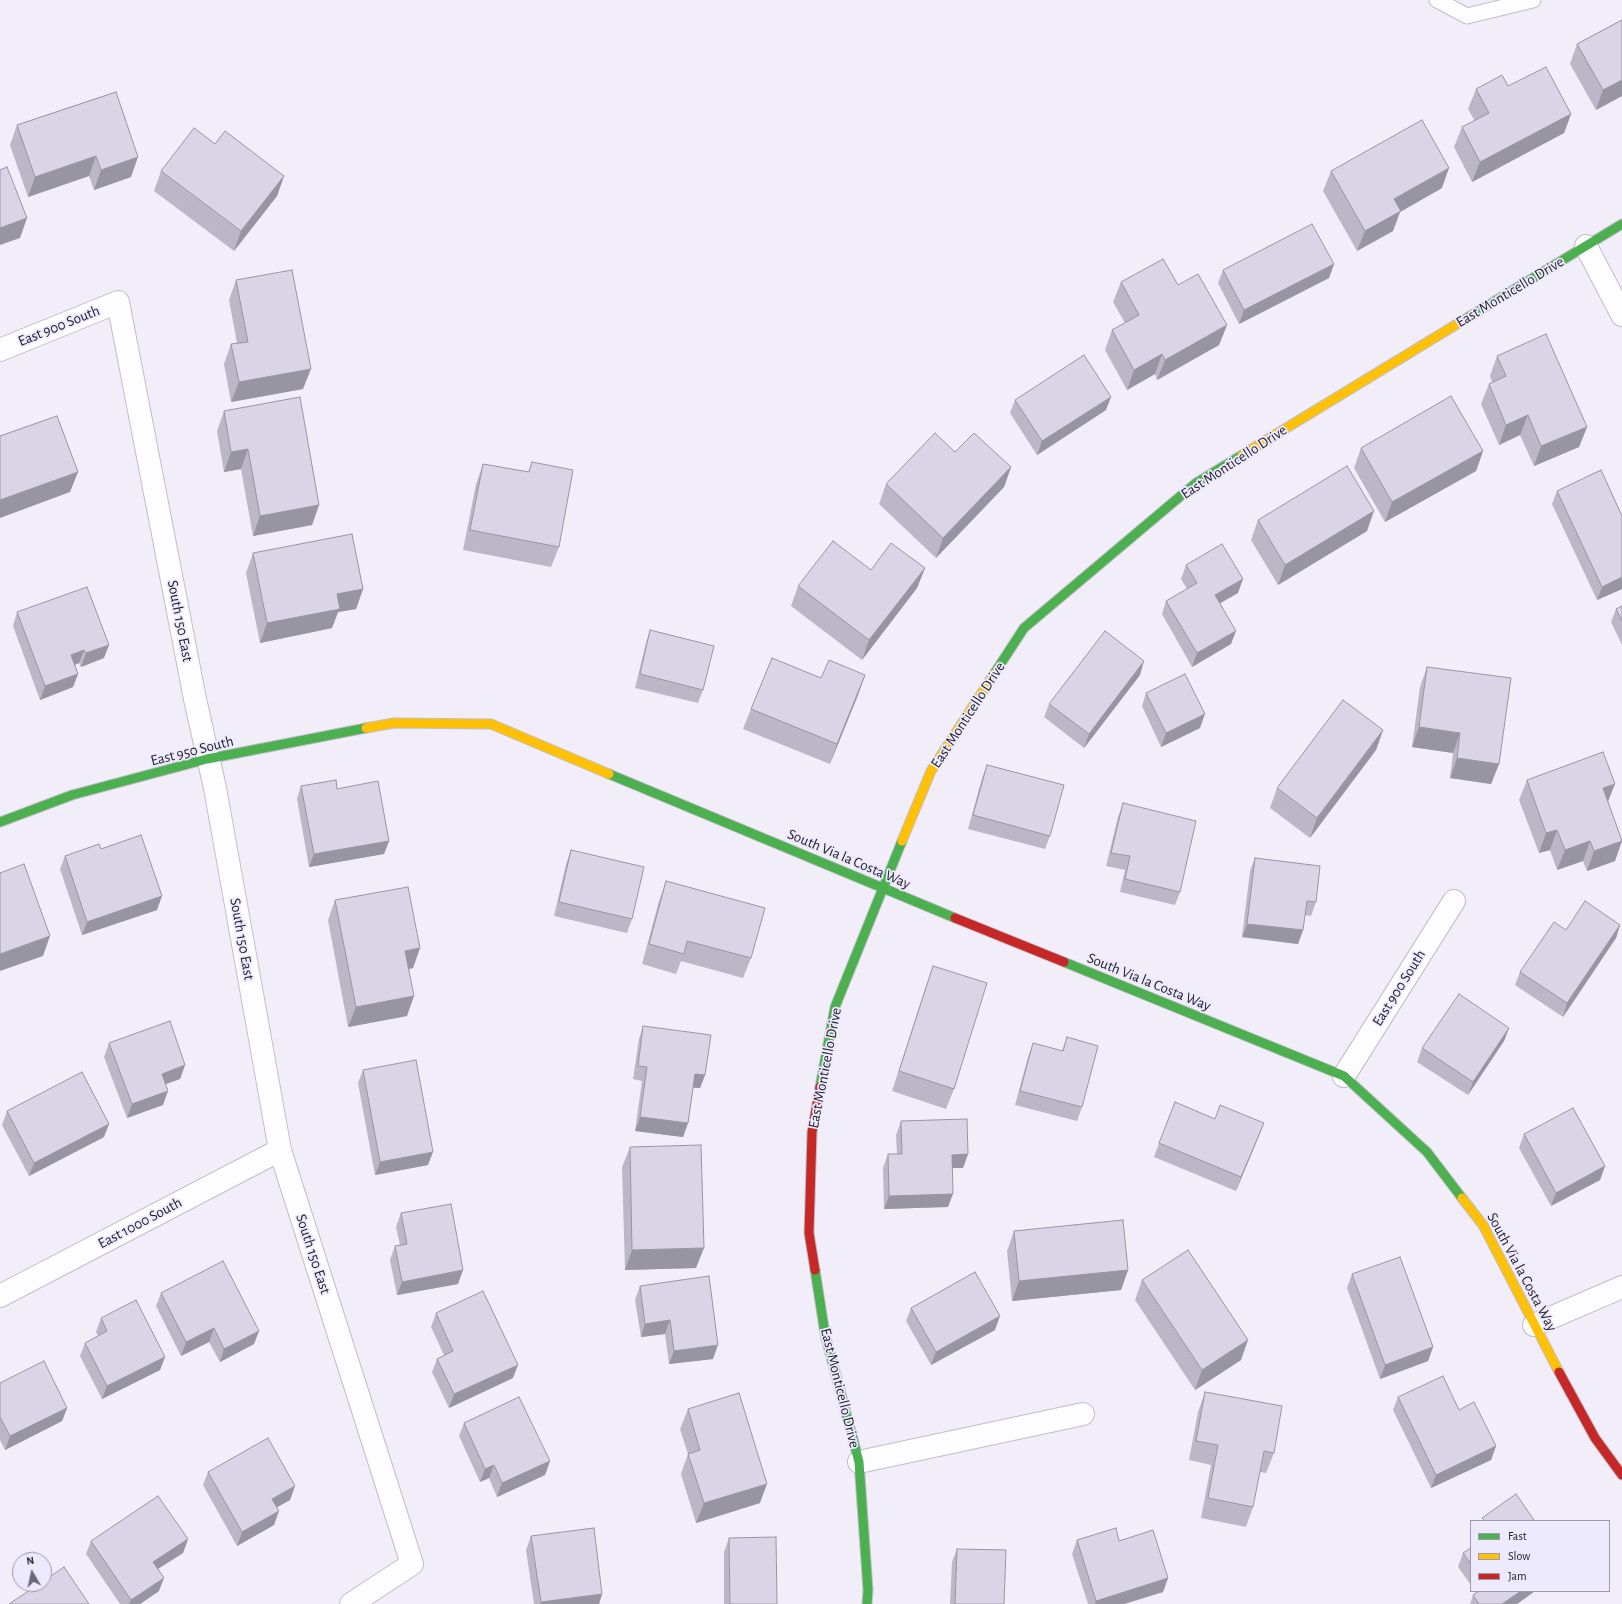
<!DOCTYPE html>
<html>
<head>
<meta charset="utf-8">
<style>
  body { margin:0 }
  #map { position:relative; width:1622px; height:1604px; overflow:hidden; background:#f1eefa; font-family:"Alegreya Sans",sans-serif }
  canvas { display:block }
  .legend { position:absolute; left:1470px; top:1520px; width:140px; height:72px; box-sizing:border-box; background:#eeeafe; border:1px solid #9d99aa; margin:0; padding:5px 7px; list-style:none; font-size:12px; color:#23202c }
  .legend li { display:flex; align-items:center; gap:8px; height:20px }
  .legend b { width:20px; border:1px solid #9d99aa }
  .north { position:absolute; left:12px; top:1552px; width:40px; height:40px; box-sizing:border-box; background:#eeeafe; border:1px solid #9d99aa; border-radius:50%; rotate:351deg; font-size:11px; font-weight:700; line-height:16px; text-align:center; color:#23202c }
  .north::after { content:''; display:block; margin:auto; width:14px; height:18px; background:#6b6874; clip-path:polygon(50% 0,100% 100%,50% 72%,0 100%) }
</style>
</head>
<body>
<div id="map">
<canvas width="1622" height="1604"></canvas>
<ul class="legend">
<li><b style="height:5px;background:#4caf50"></b>Fast</li>
<li><b style="height:5px;background:#ffc107"></b>Slow</li>
<li><b style="height:5px;background:#c62828"></b>Jam</li>
</ul>
<div class="north">N</div>
</div>
<script>
const g = document.querySelector('canvas').getContext('2d');
g.lineJoin = 'round';
const toPath = rows => new Path2D(rows.map(r => 'M' + r).join(''));
function strokePath(path, color, width, dash) { g.strokeStyle = color; g.lineWidth = width; g.lineCap = dash ? 'butt' : 'round'; g.setLineDash(dash || []); g.stroke(path); }
function fill(path, color) { g.fillStyle = color; g.fill(path, 'evenodd'); }
function label(font, color, halo, rows, align = 'center') {
  g.font = font + ' "Alegreya Sans",sans-serif'; g.lineWidth = 3.5; g.setLineDash([]); g.textBaseline = 'middle'; g.strokeStyle = halo; g.fillStyle = color; for (const [text, x, y, turn = 0] of rows) {
    g.save(); g.translate(x, y); g.rotate((+turn || 0) * Math.PI / 180); g.textAlign = isNaN(turn) ? turn : align; if (halo) g.strokeText(text, 0, 0); g.fillText(text, 0, 0); g.restore();
  }
}
const lane = toPath([
  [1437,0,1467,16,1533,0]
]);
const street = toPath([
  [1586,246,1622,315],
  [0,350,118,302,195,699,215,788,280,1150,412,1564,351,1604],
  [1344,1076,1454,901],
  [0,1296,280,1150],
  [1534,1325,1622,1287],
  [859,1462,1083,1414]
]);
const fast = toPath([
  [1462,321,1622,224],
  [994,674,1024,628,1196,483,1242,455],
  [609,774,955,918],
  [0,822,72,795,207,759,366,728],
  [1064,962,1344,1076,1427,1152,1462,1198],
  [820,1087,835,1007,902,841],
  [815,1270,825,1334,859,1462,868,1590,867,1604]
]);
const slow = toPath([
  [1242,455,1462,321],
  [366,728,394,723,491,724,609,774],
  [902,841,931,771,994,674],
  [1462,1198,1483,1225,1559,1372]
]);
const jam = toPath([
  [955,918,1064,962],
  [815,1270,809,1233,812,1132,820,1087],
  [1559,1372,1595,1438,1622,1475]
]);
const wall = toPath([
  [1622,20,1622,96,1596,110,1570,64,1577,44],
  [1476,89,1571,114,1564,133,1472,182,1454,147,1462,127,1475,121,1468,109],
  [116,92,131,177,94,190,89,176,28,197,10,145,17,125],
  [161,171,284,176,277,196,234,251,154,191],
  [1331,171,1442,188,1400,212,1393,231,1357,251,1323,191],
  [1334,264,1329,278,1239,324,1218,283,1223,270],
  [236,280,303,389,231,402,224,364,231,344,237,343,229,300],
  [1121,282,1178,285,1227,325,1219,345,1157,380,1155,374,1127,390,1105,350,1112,330,1125,323,1113,302],
  [1497,356,1587,427,1579,447,1534,466,1520,435,1499,445,1481,404,1489,384,1492,382,1490,376],
  [1015,400,1106,410,1037,455,1010,413],
  [224,411,319,505,312,525,253,536,241,469,224,472,217,431],
  [1361,448,1483,451,1476,471,1385,522,1354,468],
  [532,462,559,547,551,567,463,550,476,484,483,464,528,472],
  [1011,467,1004,487,936,558,879,504,886,484],
  [1557,491,1622,589,1597,600,1552,504],
  [1258,520,1367,531,1278,585,1251,540],
  [253,553,363,589,356,609,338,612,332,628,260,643,246,573],
  [1186,565,1238,593,1220,603,1231,644,1192,667,1162,614,1166,601,1187,589,1181,579],
  [925,568,917,588,862,660,791,606,798,586,871,570],
  [1622,606,1622,645,1611,622,1616,609],
  [17,612,104,658,81,667,79,663,75,665,78,674,73,687,40,700,13,626],
  [650,630,703,690,698,703,635,688,646,643],
  [1427,667,1499,764,1491,784,1450,778,1453,753,1412,747,1420,687],
  [865,675,858,695,830,764,743,729,751,709],
  [1140,675,1084,748,1044,717,1049,704],
  [1146,693,1200,728,1161,747,1142,706],
  [1383,730,1376,750,1310,838,1270,808,1277,788],
  [987,765,1050,836,1045,849,968,829,982,778],
  [1527,780,1608,802,1615,861,1587,871,1583,861,1557,870,1550,850,1539,853,1519,800],
  [301,786,337,789,389,841,384,854,309,867,297,799],
  [1123,803,1180,892,1175,905,1120,892,1125,870,1106,866,1118,817],
  [101,849,157,910,82,935,60,869,65,856],
  [571,850,632,919,627,933,554,916,566,864],
  [1255,858,1316,902,1311,916,1305,915,1303,930,1298,944,1242,937,1250,871],
  [666,881,751,958,743,978,681,961,676,974,642,964,659,901],
  [335,900,420,948,413,968,409,969,407,1016,348,1027,328,920],
  [1620,925,1616,938,1563,1017,1515,985,1520,972,1566,930],
  [933,966,954,1089,946,1109,892,1091,926,986],
  [643,1026,705,1075,700,1088,693,1088,688,1123,683,1137,635,1131,642,1081,633,1079,639,1039],
  [1509,1028,1504,1041,1468,1095,1417,1062,1422,1048],
  [1067,1037,1082,1107,1077,1121,1015,1105,1028,1057,1033,1043,1062,1051],
  [109,1043,185,1065,180,1079,166,1084,163,1105,127,1118,104,1057],
  [363,1070,428,1165,375,1175,358,1083],
  [7,1111,104,1137,29,1176,2,1125],
  [1215,1119,1264,1123,1236,1191,1154,1157,1159,1143],
  [901,1121,968,1154,963,1168,952,1168,948,1207,884,1209,883,1168,888,1154,897,1154,896,1135],
  [1524,1134,1605,1166,1600,1180,1551,1206,1519,1148],
  [630,1147,696,1268,625,1270,622,1167],
  [401,1213,458,1284,397,1295,390,1260,395,1246,400,1245,396,1227],
  [1014,1231,1128,1270,1121,1290,1012,1301,1007,1251],
  [1352,1274,1433,1347,1428,1361,1380,1379,1347,1288],
  [1142,1280,1241,1360,1195,1390,1135,1300],
  [640,1286,713,1359,669,1364,665,1334,641,1337,635,1300],
  [161,1293,254,1344,220,1362,209,1342,181,1356,156,1306],
  [911,1308,995,1330,931,1365,906,1321],
  [436,1313,513,1378,449,1408,432,1372,437,1359,444,1355,431,1327],
  [101,1318,165,1357,160,1370,102,1399,80,1356,85,1343,98,1336,96,1332],
  [0,1383,67,1408,62,1421,5,1450,0,1440],
  [1205,1392,1274,1453,1266,1473,1260,1472,1253,1507,1246,1527,1201,1518,1211,1465,1189,1460,1198,1412],
  [1398,1397,1459,1410,1496,1446,1491,1460,1431,1488,1393,1410],
  [688,1409,760,1503,696,1523,681,1474,688,1454,680,1429],
  [464,1423,550,1461,545,1475,497,1497,489,1478,480,1482,459,1436],
  [208,1472,295,1486,290,1500,276,1507,274,1525,237,1546,203,1485],
  [531,1536,602,1594,599,1604,534,1604,526,1550],
  [729,1538,777,1604,724,1604,724,1552],
  [188,1539,183,1553,158,1569,159,1591,140,1604,120,1604,86,1554,91,1541],
  [1077,1540,1168,1578,1163,1592,1124,1604,1088,1604,1072,1554],
  [1471,1548,1471,1585,1458,1567,1463,1553],
  [957,1549,1004,1604,950,1604,952,1562],
  [1475,1591,1535,1591,1517,1604,1470,1604,1473,1595,1476,1593]
]);
const shadedWall = toPath([
  [1622,80,1622,96,1596,110,1603,90],
  [1571,114,1564,133,1472,182,1480,162],
  [96,156,89,176,28,197,35,177],
  [138,157,131,177,94,190,101,170],
  [1449,168,1442,188,1400,212,1393,231,1357,251,1365,231,1394,199],
  [284,176,277,196,234,251,241,231],
  [27,218,20,238,0,245,0,228],
  [1334,264,1329,278,1239,324,1244,310],
  [1227,325,1219,345,1157,380,1165,360],
  [1162,354,1155,374,1127,390,1134,370],
  [311,369,303,389,231,402,239,382],
  [1111,397,1106,410,1037,455,1042,441],
  [1528,415,1520,435,1499,445,1506,425],
  [1587,427,1579,447,1534,466,1541,446],
  [248,449,241,469,224,472,231,452],
  [1483,451,1476,471,1385,522,1392,502],
  [1011,467,1004,487,936,558,943,538],
  [78,472,70,492,0,518,0,500],
  [319,505,312,525,253,536,260,516],
  [1374,511,1367,531,1278,585,1285,565],
  [925,568,917,588,862,660,869,640],
  [1622,577,1622,589,1597,600,1602,587],
  [1243,579,1238,593,1210,609,1215,595],
  [363,589,356,609,338,612,332,628,260,643,267,623,337,594],
  [1236,631,1231,644,1192,667,1197,653],
  [109,645,104,658,81,667,86,653],
  [84,650,79,663,66,668,71,655],
  [1144,661,1140,675,1084,748,1089,734],
  [78,674,73,687,40,700,45,686],
  [865,675,858,695,830,764,837,744],
  [1205,714,1200,728,1161,747,1166,733],
  [1419,727,1460,733,1453,753,1412,747],
  [1383,730,1376,750,1310,838,1317,818],
  [1457,758,1499,764,1491,784,1450,778],
  [1615,784,1607,804,1603,788],
  [1557,830,1550,850,1539,853,1546,833],
  [389,841,384,854,309,867,314,854],
  [1590,841,1583,861,1557,870,1565,850],
  [1622,841,1615,861,1587,871,1594,851],
  [162,896,157,910,82,935,87,922],
  [1247,924,1303,930,1298,944,1242,937],
  [1620,925,1616,938,1563,1017,1567,1003],
  [50,936,43,956,0,971,0,954],
  [420,948,413,968,398,971,405,951],
  [414,996,407,1016,348,1027,356,1007],
  [1509,1028,1504,1041,1468,1095,1473,1082],
  [185,1065,180,1079,157,1087,162,1074],
  [695,1074,705,1075,700,1088,690,1087],
  [168,1091,163,1105,127,1118,132,1104],
  [640,1117,688,1123,683,1137,635,1131],
  [1264,1123,1259,1136,1236,1191,1241,1177],
  [109,1124,104,1137,29,1176,34,1163],
  [433,1152,428,1165,375,1175,380,1162],
  [968,1154,963,1168,947,1168,952,1155],
  [1605,1166,1600,1180,1551,1206,1556,1193],
  [953,1194,948,1207,884,1209,889,1196],
  [704,1248,696,1268,625,1270,632,1250],
  [463,1270,458,1284,397,1295,402,1282],
  [1128,1270,1121,1290,1012,1301,1019,1281],
  [1000,1316,995,1330,931,1365,936,1352],
  [670,1320,665,1334,641,1337,645,1324],
  [214,1328,209,1342,181,1356,186,1342],
  [259,1331,254,1344,220,1362,224,1349],
  [1248,1340,1241,1360,1195,1390,1202,1370],
  [718,1345,713,1359,669,1364,674,1351],
  [1433,1347,1428,1361,1380,1379,1385,1365],
  [165,1357,160,1370,102,1399,107,1386],
  [518,1365,513,1378,449,1408,454,1394],
  [67,1408,62,1421,5,1450,10,1436],
  [1496,1446,1491,1460,1431,1488,1436,1475],
  [550,1461,545,1475,497,1497,502,1483],
  [494,1465,489,1478,480,1482,485,1469],
  [767,1484,760,1503,696,1523,704,1503],
  [295,1486,290,1500,267,1513,272,1499],
  [279,1511,274,1525,237,1546,242,1532],
  [188,1539,183,1553,148,1575,153,1562],
  [164,1578,159,1591,140,1604,129,1604,131,1600],
  [1168,1578,1163,1592,1124,1604,1095,1604,1096,1601],
  [1521,1591,1535,1591,1517,1604,1502,1604],
  [602,1594,599,1604,540,1604,541,1602]
]);
const building = toPath([
  [1622,20,1622,80,1603,90,1577,44,1622,20],
  [1546,67,1571,114,1480,162,1462,127,1489,113,1476,89,1502,75,1508,86,1546,67],
  [116,92,138,157,101,170,96,156,35,177,17,125,116,92],
  [1422,120,1449,168,1394,199,1401,211,1365,231,1331,171,1422,120],
  [194,128,215,144,225,131,284,176,241,231,161,171,194,128],
  [7,167,27,218,0,228,0,170,7,167],
  [1312,224,1334,264,1244,310,1223,270,1312,224],
  [1163,259,1178,285,1198,274,1227,325,1165,360,1162,354,1134,370,1112,330,1139,315,1121,282,1163,259],
  [292,270,311,369,239,382,231,344,248,342,236,280,292,270],
  [1546,334,1587,427,1541,446,1528,415,1506,425,1489,384,1506,376,1497,356,1546,334],
  [1084,355,1111,397,1042,441,1015,400,1084,355],
  [1451,396,1483,451,1392,502,1361,448,1451,396],
  [300,397,319,505,260,516,248,449,231,452,224,411,300,397],
  [57,416,78,472,0,500,0,436,57,416],
  [935,433,955,452,974,433,1011,467,943,538,886,484,935,433],
  [532,462,573,470,559,547,470,530,483,464,529,472,532,462],
  [1347,466,1374,511,1285,565,1258,520,1347,466],
  [1601,470,1622,516,1622,577,1602,587,1557,491,1601,470],
  [352,534,363,589,337,594,340,609,267,623,253,553,352,534],
  [833,541,871,570,891,543,925,568,869,640,798,586,833,541],
  [1222,544,1243,579,1215,595,1236,631,1197,653,1166,601,1197,583,1186,565,1222,544],
  [87,587,109,645,86,653,84,650,71,655,78,674,45,686,17,612,87,587],
  [1622,606,1622,621,1616,609,1622,606],
  [650,630,714,646,703,690,640,674,650,630],
  [1105,631,1144,661,1089,734,1049,704,1105,631],
  [772,658,821,678,829,660,865,675,837,744,751,709,772,658],
  [1427,667,1511,678,1499,764,1457,758,1460,733,1419,727,1427,667],
  [1185,674,1205,714,1166,733,1146,693,1185,674],
  [1343,700,1383,730,1317,818,1277,788,1343,700],
  [1603,752,1615,784,1603,788,1622,841,1594,851,1590,841,1565,850,1557,830,1546,833,1527,780,1603,752],
  [987,765,1064,785,1050,836,973,815,987,765],
  [336,780,337,789,378,781,389,841,314,854,301,786,336,780],
  [1123,803,1196,821,1180,892,1125,879,1130,856,1111,853,1123,803],
  [141,835,162,896,87,922,65,856,99,844,101,849,141,835],
  [571,850,644,867,632,919,559,902,571,850],
  [1255,858,1320,866,1316,902,1307,901,1303,930,1247,924,1255,858],
  [24,864,50,936,0,954,0,873,24,864],
  [666,881,765,908,751,958,687,941,684,954,649,944,666,881],
  [408,887,420,948,405,951,414,996,356,1007,335,900,408,887],
  [1585,901,1620,925,1567,1003,1520,972,1554,922,1566,930,1585,901],
  [933,966,987,983,954,1089,899,1071,933,966],
  [1459,994,1509,1028,1473,1082,1422,1048,1459,994],
  [170,1021,185,1065,162,1074,168,1091,132,1104,109,1043,170,1021],
  [643,1026,711,1035,705,1075,695,1074,688,1123,640,1117,647,1067,638,1066,643,1026],
  [1067,1037,1098,1046,1082,1107,1020,1091,1033,1043,1063,1051,1067,1037],
  [416,1060,433,1152,380,1162,363,1070,416,1060],
  [82,1072,109,1124,34,1163,7,1111,82,1072],
  [1175,1102,1215,1119,1220,1105,1264,1123,1241,1177,1159,1143,1175,1102],
  [1573,1108,1605,1166,1556,1193,1524,1134,1573,1108],
  [967,1119,968,1154,952,1155,953,1194,889,1196,888,1154,902,1154,901,1121,967,1119],
  [701,1145,704,1248,632,1250,630,1147,701,1145],
  [451,1204,463,1270,402,1282,395,1246,407,1244,401,1213,451,1204],
  [1123,1220,1128,1270,1019,1281,1014,1231,1123,1220],
  [1188,1250,1248,1340,1202,1370,1142,1280,1188,1250],
  [1400,1257,1433,1347,1385,1365,1352,1274,1400,1257],
  [223,1261,259,1331,224,1349,214,1328,186,1342,161,1293,223,1261],
  [975,1272,1000,1316,936,1352,911,1308,975,1272],
  [709,1276,718,1345,674,1351,670,1320,645,1324,640,1286,709,1276],
  [483,1291,518,1365,454,1394,437,1359,453,1351,436,1313,483,1291],
  [136,1300,165,1357,107,1386,85,1343,107,1331,101,1318,136,1300],
  [44,1361,67,1408,10,1436,0,1417,0,1383,44,1361],
  [1443,1376,1459,1410,1474,1402,1496,1446,1436,1475,1398,1397,1443,1376],
  [1205,1392,1282,1406,1274,1453,1264,1451,1253,1507,1208,1498,1218,1445,1196,1441,1205,1392],
  [739,1393,767,1484,704,1503,688,1454,700,1450,688,1409,739,1393],
  [519,1397,550,1461,502,1483,494,1465,485,1469,464,1423,519,1397],
  [268,1438,295,1486,272,1499,279,1511,242,1532,208,1472,268,1438],
  [1516,1494,1534,1520,1533,1521,1485,1521,1482,1518,1516,1494],
  [158,1496,188,1539,153,1562,164,1578,131,1600,91,1541,158,1496],
  [594,1528,602,1594,541,1602,531,1536,594,1528],
  [1116,1528,1119,1541,1153,1530,1168,1578,1096,1601,1077,1540,1116,1528],
  [776,1537,777,1604,730,1604,729,1538,776,1537],
  [1471,1548,1471,1564,1463,1553,1471,1548],
  [957,1549,1006,1550,1004,1604,955,1604,957,1549],
  [64,1567,89,1604,9,1604,39,1584,44,1584,44,1581,64,1567],
  [1479,1591,1521,1591,1502,1604,1479,1604,1473,1595,1479,1591]
]);
const streetNames = [
  ["East Monticello Drive",1510,292,-31],
  ["East 900 South",59,326,-22],
  ["East Monticello Drive",1234,462,-33],
  ["South 150 East",180,621,79],
  ["East Monticello Drive",968,715,-57],
  ["East 950 South",192,751,-14],
  ["South Via la Costa Way",849,859,23],
  ["South 150 East",242,939,80],
  ["South Via la Costa Way",1149,982,22],
  ["East 900 South",1399,988,-58],
  ["East Monticello Drive",825,1068,-79],
  ["East 1000 South",140,1223,-28],
  ["South 150 East",313,1254,72],
  ["South Via la Costa Way",1522,1272,62],
  ["East Monticello Drive",840,1388,76]
];
strokePath(lane, '#c0bec8', 17);
strokePath(street, '#c0bec8', 24);
strokePath(fast, '#c0bec8', 11);
strokePath(slow, '#c0bec8', 11);
strokePath(jam, '#c0bec8', 11);
strokePath(lane, '#fdfcfe', 15);
strokePath(street, '#fdfcfe', 22);
strokePath(fast, '#4caf50', 9);
strokePath(slow, '#ffc107', 9);
strokePath(jam, '#c62828', 9);
fill(wall, '#bbb7c7');
fill(shadedWall, '#9895a2');
fill(building, '#d9d5e7');
strokePath(building, '#9895a2', 1);
label('15px', '#23202c', '#eeeafe', streetNames);
</script>
</body>
</html>
